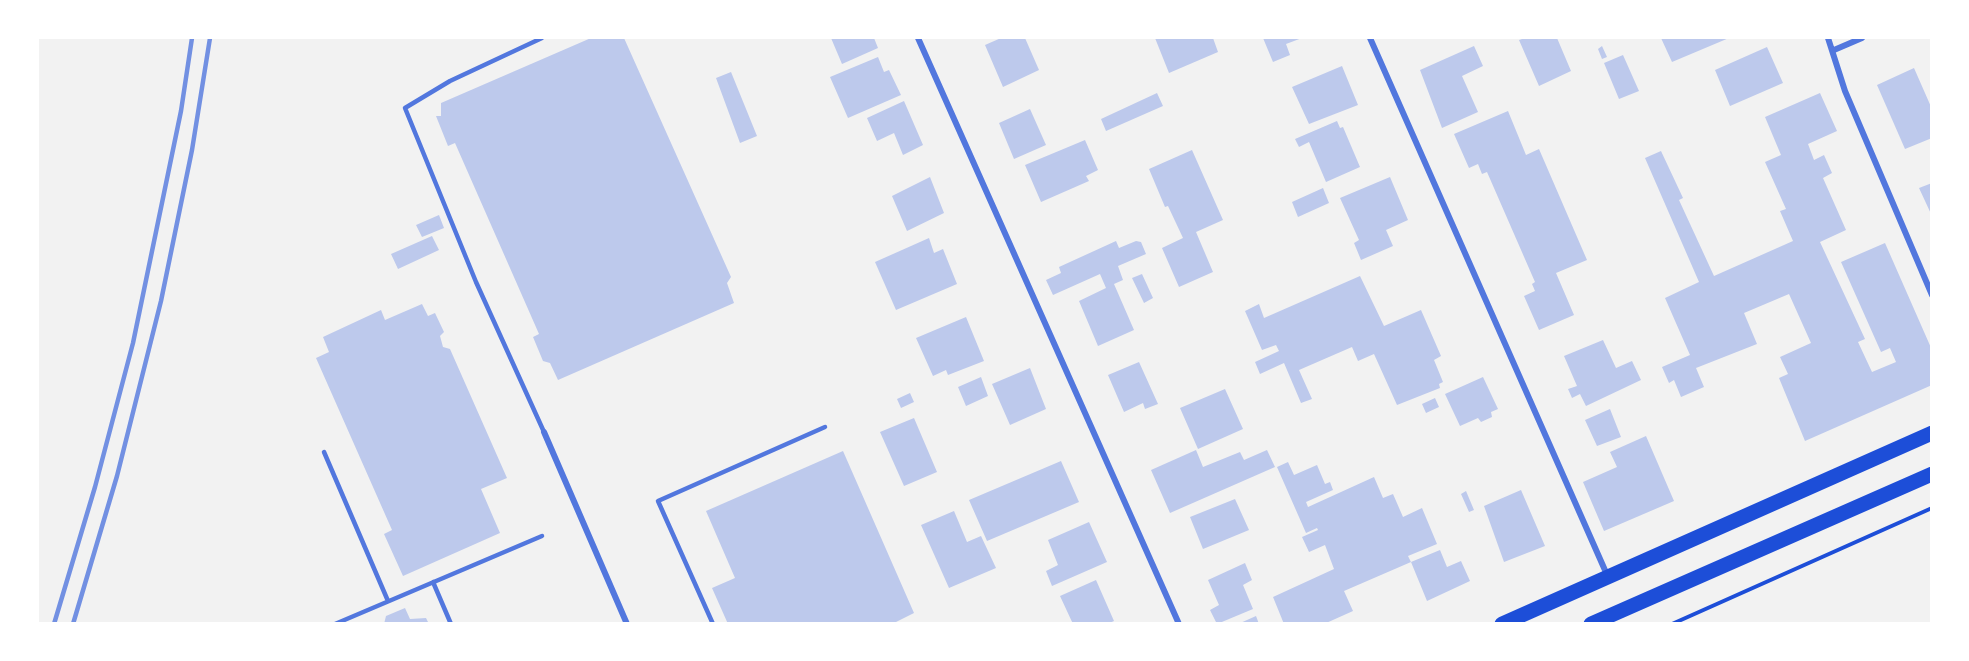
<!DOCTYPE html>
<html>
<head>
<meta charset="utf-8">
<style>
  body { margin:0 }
  #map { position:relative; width:1969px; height:661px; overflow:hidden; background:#f2f2f2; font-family:Commissioner,sans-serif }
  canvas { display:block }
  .frame { position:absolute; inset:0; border:39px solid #fff; pointer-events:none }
</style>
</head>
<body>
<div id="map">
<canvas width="1969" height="661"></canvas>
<div class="frame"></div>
</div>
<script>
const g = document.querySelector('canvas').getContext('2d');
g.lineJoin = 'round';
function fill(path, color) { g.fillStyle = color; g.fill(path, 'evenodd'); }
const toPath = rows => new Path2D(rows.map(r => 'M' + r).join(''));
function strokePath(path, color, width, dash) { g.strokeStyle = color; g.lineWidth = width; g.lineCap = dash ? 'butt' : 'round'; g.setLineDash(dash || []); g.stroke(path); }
const building = toPath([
  [591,38,624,38,731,277,727,283,734,303,558,380,550,363,543,361,533,337,539,334,455,143,448,146,436,116,441,116,441,103],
  [831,38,874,38,878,48,842,64],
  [1001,38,1025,38,1039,70,1003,87,985,45],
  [1155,38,1213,38,1218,52,1169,73],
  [1263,38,1302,38,1286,44,1290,55,1273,62],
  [1525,38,1557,38,1571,71,1539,86,1519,40],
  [1661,38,1729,38,1672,62],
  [1474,46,1483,66,1462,76,1478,112,1442,128,1420,70],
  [1602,46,1607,57,1602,59,1598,49],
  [1767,47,1783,83,1730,106,1715,70],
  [1623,55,1639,91,1619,99,1604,63],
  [878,57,884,72,889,70,901,95,848,118,830,77],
  [1342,66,1358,105,1309,124,1292,87],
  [1914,68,1932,109,1932,138,1905,149,1877,85],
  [731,72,757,136,740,143,716,78],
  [1157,93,1163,106,1106,131,1101,119],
  [1820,93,1837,131,1808,144,1814,160,1824,155,1832,173,1823,178,1846,230,1820,242,1865,339,1858,342,1872,372,1896,362,1890,348,1881,352,1841,262,1885,243,1932,350,1932,385,1805,441,1779,378,1788,374,1780,357,1811,343,1789,294,1744,313,1757,344,1696,368,1704,387,1681,397,1674,380,1669,383,1662,367,1690,355,1665,298,1699,282,1645,158,1661,151,1683,198,1679,200,1714,276,1793,241,1780,211,1786,209,1765,162,1781,155,1765,117],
  [904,101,923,145,903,155,894,133,877,141,867,118],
  [1030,109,1046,145,1014,159,999,123],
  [1508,111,1526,155,1539,149,1587,260,1556,273,1574,315,1539,330,1524,296,1535,291,1532,284,1535,282,1487,172,1482,174,1478,164,1469,168,1454,134],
  [1337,121,1340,128,1343,127,1360,167,1326,182,1309,142,1299,147,1295,139],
  [1085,140,1098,170,1086,176,1089,181,1041,202,1025,165],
  [1192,150,1223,220,1196,232,1213,272,1179,287,1162,248,1183,238,1168,206,1165,207,1149,169],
  [930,177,944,213,907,231,892,196],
  [1390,177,1408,220,1386,230,1393,246,1361,260,1354,243,1359,240,1340,198],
  [1932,183,1932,216,1919,188],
  [1323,188,1329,203,1298,217,1292,202],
  [439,215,444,228,422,237,416,225],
  [432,236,439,250,398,269,391,254],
  [929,238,934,253,943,249,957,284,896,310,875,262],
  [1116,241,1119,248,1136,241,1141,242,1146,254,1118,266,1123,280,1114,284,1134,330,1098,346,1079,301,1106,288,1100,274,1053,295,1046,280,1061,273,1059,267],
  [1142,274,1153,298,1144,303,1132,278],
  [1360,276,1384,326,1421,310,1441,356,1434,360,1443,382,1439,384,1440,388,1397,405,1374,354,1358,361,1352,347,1299,370,1312,399,1301,403,1284,363,1260,374,1255,362,1279,351,1276,345,1262,350,1245,311,1259,304,1264,318],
  [422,304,428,316,435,313,444,332,440,336,443,347,450,349,507,478,481,489,500,533,403,576,384,534,392,530,316,358,329,352,323,337,381,310,385,320],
  [966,317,984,361,948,375,946,370,933,376,916,338],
  [1603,340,1616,368,1632,361,1641,380,1586,406,1580,394,1572,398,1568,389,1577,386,1564,356],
  [1139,362,1158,404,1145,409,1143,403,1124,412,1108,375],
  [1030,368,1046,409,1010,425,992,384],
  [981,377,988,396,966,406,958,387],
  [1483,377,1498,409,1491,412,1492,417,1481,422,1478,418,1460,426,1445,394],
  [1225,389,1243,429,1198,449,1180,408],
  [910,393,914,402,901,408,897,399],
  [1435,398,1439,407,1426,413,1422,404],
  [1610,409,1621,437,1597,446,1585,420],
  [914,418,937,472,904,486,880,432],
  [1646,436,1674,501,1604,531,1583,482,1617,467,1610,452],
  [1196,450,1203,467,1240,452,1244,460,1267,450,1275,467,1170,513,1151,470],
  [843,451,914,613,892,624,728,624,712,588,735,578,706,511],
  [1061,461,1079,502,987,541,969,500],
  [1288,462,1294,475,1317,465,1325,484,1330,482,1333,490,1306,502,1308,507,1374,477,1383,498,1393,494,1403,517,1422,508,1437,544,1408,556,1411,562,1344,591,1353,611,1324,624,1284,624,1273,597,1334,569,1325,545,1309,552,1302,537,1318,530,1317,528,1306,533,1277,467],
  [1521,490,1545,546,1504,562,1484,506],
  [1466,491,1474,510,1469,512,1461,494],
  [1235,499,1249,530,1203,549,1190,517],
  [954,511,967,542,981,536,996,568,949,588,921,525],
  [1089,522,1107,562,1052,586,1046,571,1058,565,1048,540],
  [1440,550,1447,567,1461,561,1470,581,1427,601,1411,562],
  [1245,563,1252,580,1243,585,1253,609,1217,624,1210,610,1219,605,1208,580],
  [1096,580,1114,621,1107,624,1073,624,1060,596],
  [405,608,410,619,426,618,429,624,384,624,386,616],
  [1256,616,1259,624,1238,624]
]);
const path = toPath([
  [1672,624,1932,508]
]);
const service = toPath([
  [542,38,450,81,405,108,476,282,544,432],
  [324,452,388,601],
  [433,582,451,624],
  [335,624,542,536],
  [713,624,658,501,825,427]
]);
const minor = toPath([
  [918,38,1179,624],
  [1370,38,1608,577],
  [1828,38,1845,91,1932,295],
  [1834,50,1862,38],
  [544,432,627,624]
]);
const primary = toPath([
  [1502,624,1932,433],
  [1591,624,1932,474]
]);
const rail = toPath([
  [54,624,95,487,133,343,181,111,192,38],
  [73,624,117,476,161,301,192,150,210,38]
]);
fill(building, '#bdc9ec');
strokePath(path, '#1d4ed8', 4);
strokePath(service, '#5277de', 4.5);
strokePath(minor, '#5277de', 6);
strokePath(primary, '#1d4ed8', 15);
strokePath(rail, '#7290e2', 4.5);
</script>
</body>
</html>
